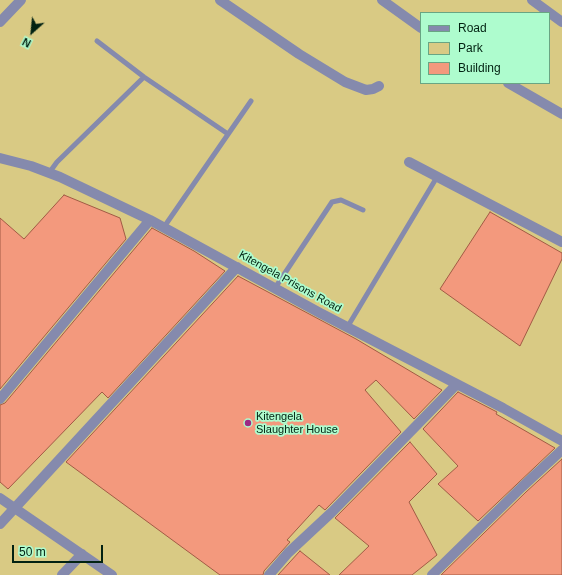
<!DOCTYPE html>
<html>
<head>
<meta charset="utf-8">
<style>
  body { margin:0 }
  #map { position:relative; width:562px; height:575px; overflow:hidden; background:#a1eec1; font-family:Helvetica,sans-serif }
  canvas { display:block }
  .legend { position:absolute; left:420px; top:12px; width:130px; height:72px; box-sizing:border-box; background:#aefcce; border:1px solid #69a583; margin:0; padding:5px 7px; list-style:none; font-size:12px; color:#022212 }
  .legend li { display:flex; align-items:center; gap:8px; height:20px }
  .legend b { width:20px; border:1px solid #69a583 }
  .north { position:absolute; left:12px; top:12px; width:40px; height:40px; -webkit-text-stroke:3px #aefcce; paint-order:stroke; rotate:207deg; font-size:11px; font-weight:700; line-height:16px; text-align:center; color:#022212 }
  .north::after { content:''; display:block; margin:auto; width:14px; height:18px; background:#022212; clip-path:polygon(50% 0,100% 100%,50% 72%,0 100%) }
  .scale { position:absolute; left:12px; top:545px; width:91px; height:18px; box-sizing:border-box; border:2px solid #022212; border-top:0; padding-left:5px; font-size:12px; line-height:14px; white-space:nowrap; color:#022212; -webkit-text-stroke:3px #aefcce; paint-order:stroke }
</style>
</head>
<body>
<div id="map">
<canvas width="562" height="575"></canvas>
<ul class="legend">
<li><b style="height:5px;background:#858aad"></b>Road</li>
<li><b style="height:11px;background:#d9ca84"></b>Park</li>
<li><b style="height:11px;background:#f3997d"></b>Building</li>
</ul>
<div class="north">N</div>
<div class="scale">50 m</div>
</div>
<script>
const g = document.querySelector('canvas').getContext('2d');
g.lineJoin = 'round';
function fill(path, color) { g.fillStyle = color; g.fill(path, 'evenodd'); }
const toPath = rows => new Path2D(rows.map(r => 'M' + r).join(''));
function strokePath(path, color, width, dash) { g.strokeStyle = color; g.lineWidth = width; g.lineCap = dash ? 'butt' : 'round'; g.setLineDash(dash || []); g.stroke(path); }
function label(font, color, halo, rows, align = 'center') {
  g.font = font + ' Helvetica,sans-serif'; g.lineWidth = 3.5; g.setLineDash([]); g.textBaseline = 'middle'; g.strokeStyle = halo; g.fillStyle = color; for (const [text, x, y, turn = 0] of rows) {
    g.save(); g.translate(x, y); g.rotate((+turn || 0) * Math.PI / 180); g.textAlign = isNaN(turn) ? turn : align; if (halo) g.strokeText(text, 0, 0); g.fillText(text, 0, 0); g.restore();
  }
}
const green = toPath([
  [0,0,562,0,562,575,0,575],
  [421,13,549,13,549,83,421,83]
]);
const building = toPath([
  [64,195,120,218,126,239,0,389,0,218,24,239,64,195],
  [490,212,562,253,562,259,520,346,440,289,490,212],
  [152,228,194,251,225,271,108,398,102,392,8,489,0,482,0,405,5,403,152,228],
  [238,276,356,339,442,390,414,419,376,380,365,390,401,432,325,510,319,505,287,540,290,542,264,571,263,575,220,575,66,462,238,276],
  [458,392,497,412,496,414,555,448,478,521,438,484,458,466,423,429,458,392],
  [410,442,437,474,409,502,437,555,412,575,339,575,369,546,335,518,410,442],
  [562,459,562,575,441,575,526,492,562,459],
  [300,551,330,575,278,575,300,551]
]);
const service = toPath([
  [97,41,144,77,228,134],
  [49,173,57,162,144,77],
  [164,227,251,101],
  [275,288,332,202,341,200,363,210],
  [348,326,437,177]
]);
const minor = toPath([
  [220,0,299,54,345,82,366,90,373,89,379,86],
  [382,0,421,28],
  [532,0,562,22],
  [508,83,562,114],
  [0,158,31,166,60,177,150,220,320,313,503,408,562,441],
  [409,162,562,242],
  [0,399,150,220],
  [0,498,112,575],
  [0,524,237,267],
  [62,575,82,554],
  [269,575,288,553,332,512,456,385],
  [432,575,522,487,562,450]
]);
const tertiary = toPath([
  [0,22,21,0]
]);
const markers = [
  [248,423,4,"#9d2984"]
];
const streetNames = [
  ["Kitengela Prisons Road",290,282,29]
];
const poiNames = [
  ["Kitengela",256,417],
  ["Slaughter House",256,430]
];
fill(green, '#d9ca84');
fill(building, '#f3997d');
strokePath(building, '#a25b45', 1);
strokePath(service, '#858aad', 5);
strokePath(minor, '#858aad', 10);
strokePath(tertiary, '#858aad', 10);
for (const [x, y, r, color] of markers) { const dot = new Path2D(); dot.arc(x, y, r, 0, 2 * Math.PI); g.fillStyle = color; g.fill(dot); strokePath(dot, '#aefcce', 1.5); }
label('11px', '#022212', '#aefcce', streetNames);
label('11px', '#022212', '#aefcce', poiNames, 'left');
</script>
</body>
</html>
